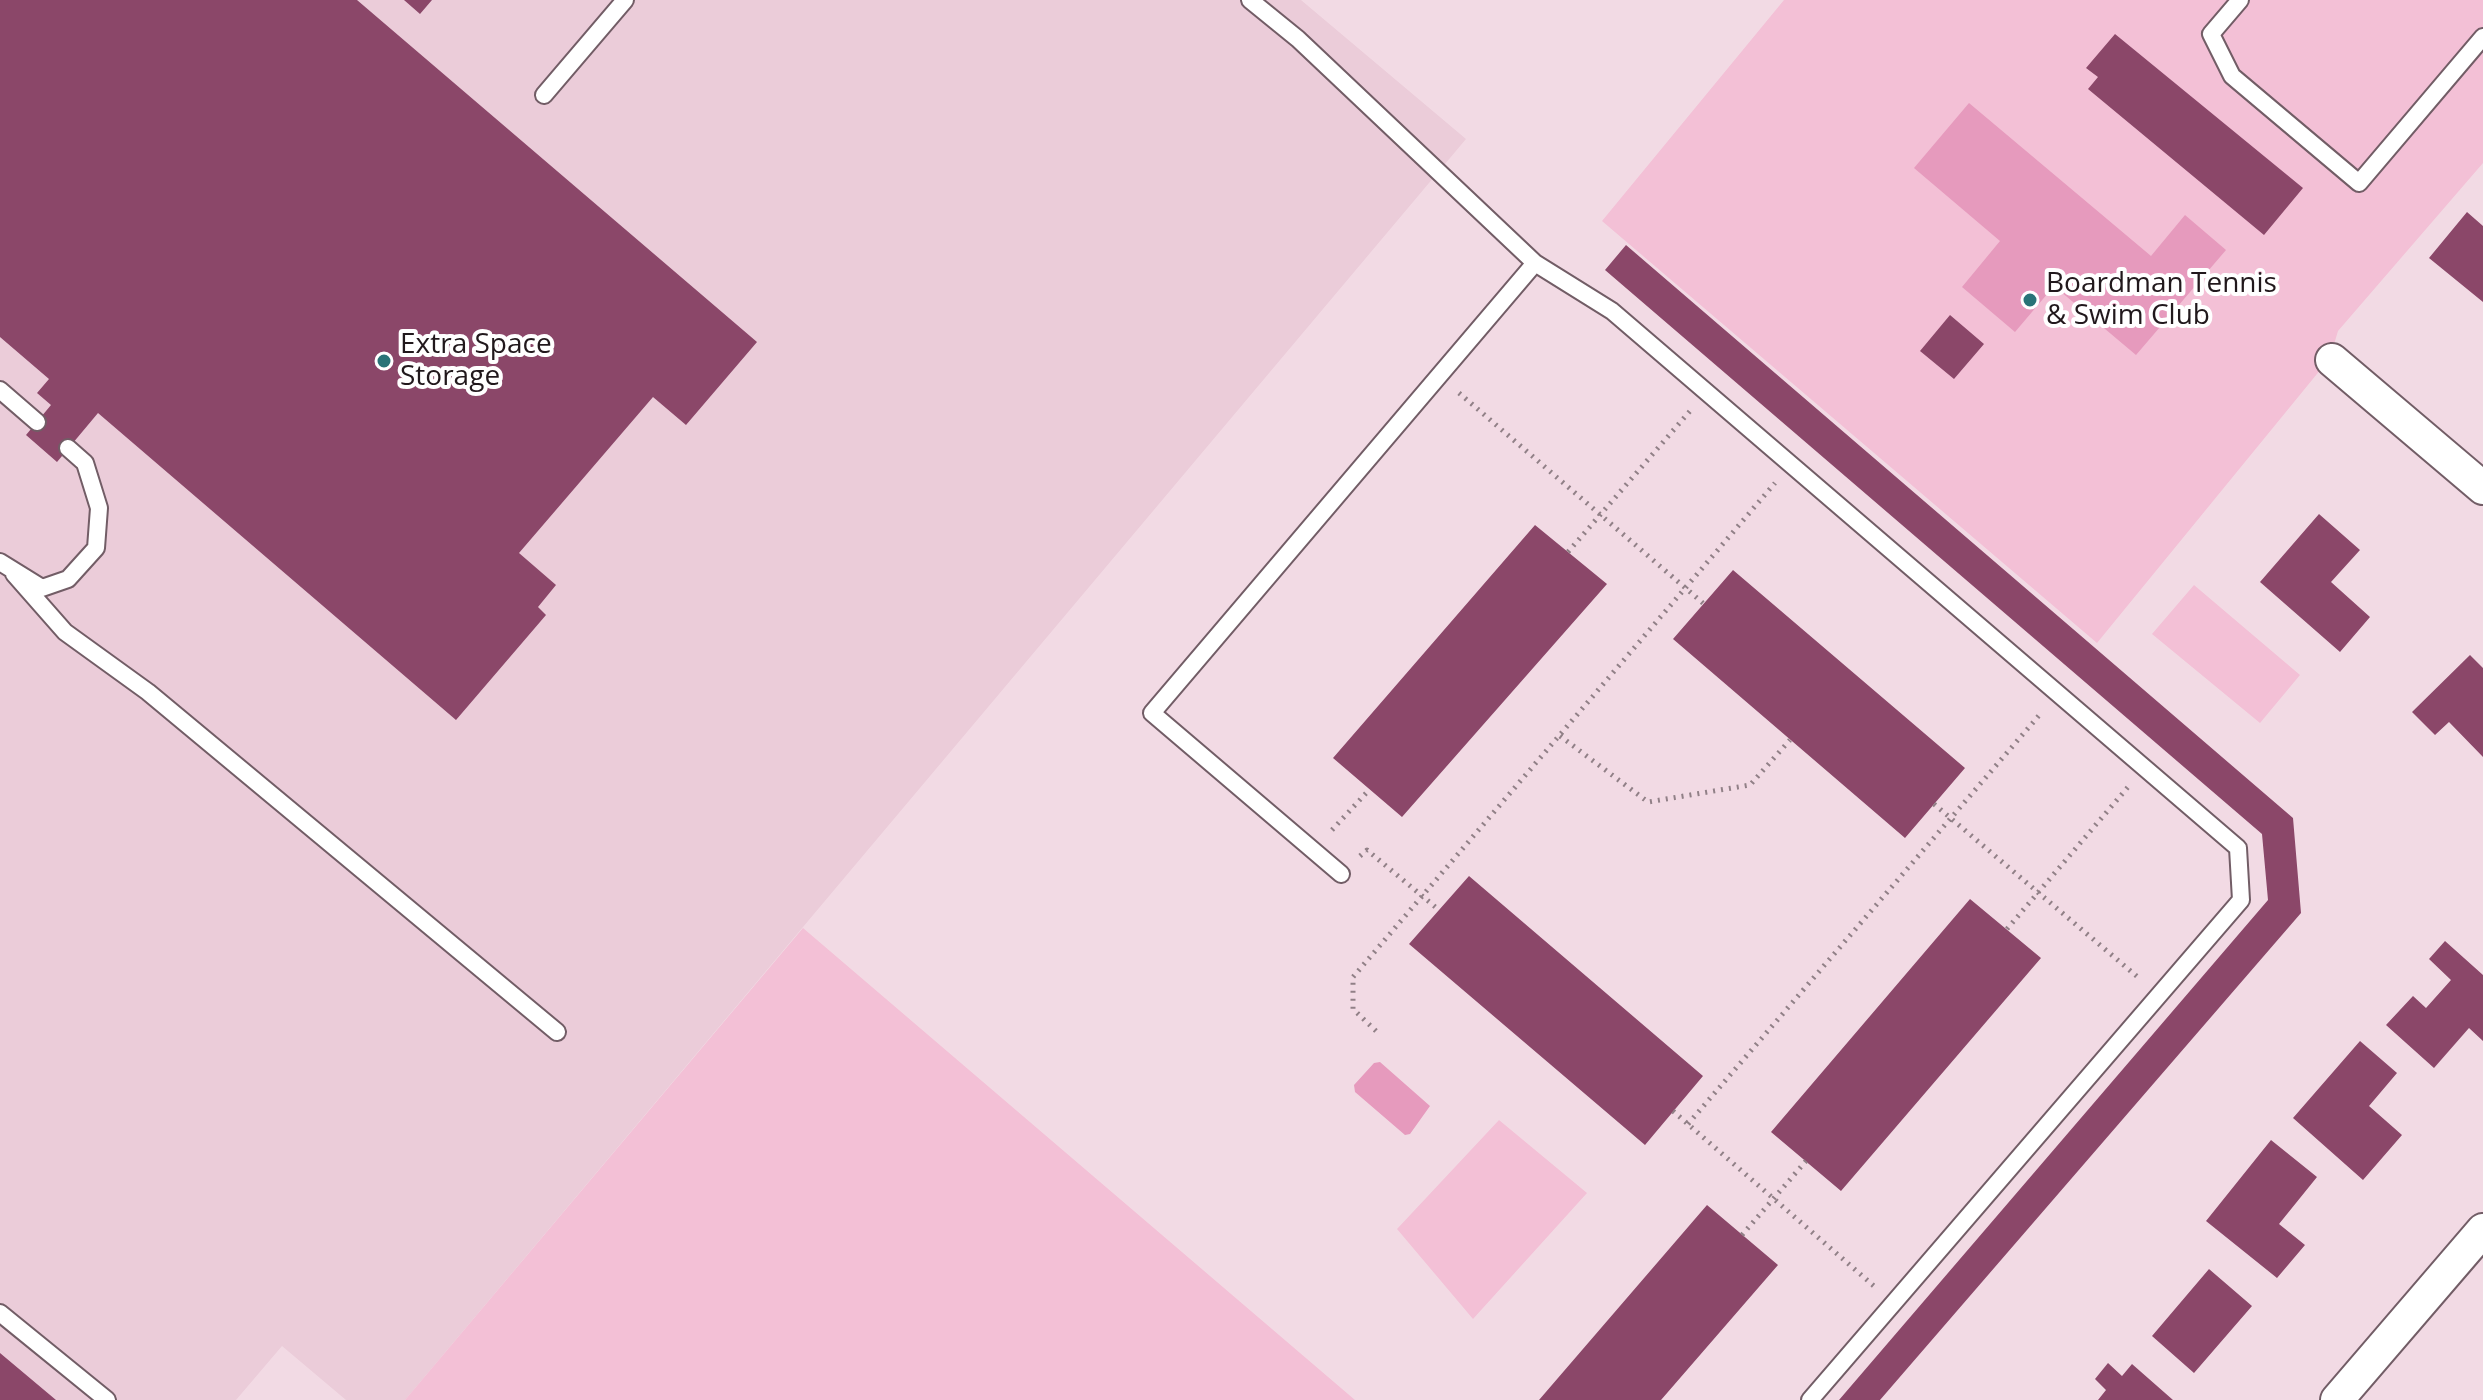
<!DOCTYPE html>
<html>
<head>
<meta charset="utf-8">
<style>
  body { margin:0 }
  canvas { display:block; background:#f2dae4 }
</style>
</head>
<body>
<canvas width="2483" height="1400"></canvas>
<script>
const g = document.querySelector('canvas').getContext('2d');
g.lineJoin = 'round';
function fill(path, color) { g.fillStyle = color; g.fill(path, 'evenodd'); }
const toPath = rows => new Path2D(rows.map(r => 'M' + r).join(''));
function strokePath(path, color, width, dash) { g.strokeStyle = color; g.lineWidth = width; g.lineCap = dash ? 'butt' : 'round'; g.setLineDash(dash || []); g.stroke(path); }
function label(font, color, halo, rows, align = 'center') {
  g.font = font + ' "Open Sans",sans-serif'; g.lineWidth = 8; g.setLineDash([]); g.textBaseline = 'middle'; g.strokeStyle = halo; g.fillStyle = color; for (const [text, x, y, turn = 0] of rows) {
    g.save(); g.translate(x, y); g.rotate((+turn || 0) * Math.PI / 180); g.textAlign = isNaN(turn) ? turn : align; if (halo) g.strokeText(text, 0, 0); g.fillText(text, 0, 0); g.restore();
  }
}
const built = toPath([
  [0,0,1301,0,1466,139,405,1400,346,1400,282,1346,236,1400,0,1400]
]);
const green = toPath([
  [1784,0,2483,0,2483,163,2338,331,2330,358,2097,643,1602,221],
  [2194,585,2300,675,2260,723,2152,634],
  [803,928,1355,1400,405,1400],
  [1499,1120,1587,1193,1473,1319,1397,1229]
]);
const water = toPath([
  [1969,103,2151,256,2185,215,2226,250,2136,355,2054,286,2015,332,1962,287,2000,241,1914,168],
  [1380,1062,1430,1106,1410,1134,1405,1135,1355,1092,1354,1085,1374,1063]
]);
const building = toPath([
  [0,0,357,0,757,342,686,425,653,397,519,553,556,585,538,607,546,615,456,720,98,413,57,462,26,435,51,405,37,393,49,379,0,337],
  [404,0,432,0,420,14],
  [2115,34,2303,188,2264,235,2088,89,2098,77,2086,68],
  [2467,212,2483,226,2483,302,2429,258],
  [1626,245,2293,818,2301,913,1880,1400,1839,1400,2268,900,2262,834,1605,270],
  [1950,315,1984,344,1954,379,1920,351],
  [2319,514,2360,550,2331,582,2370,617,2340,652,2260,582],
  [1535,525,1607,584,1402,817,1333,758],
  [1733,570,1965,768,1905,838,1673,639],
  [2470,655,2483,668,2483,757,2449,722,2435,735,2412,712],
  [1469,876,1703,1076,1645,1145,1409,944],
  [1970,899,2041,958,1841,1191,1771,1132],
  [2445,941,2483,975,2483,1041,2469,1028,2434,1068,2386,1025,2413,996,2426,1008,2451,980,2429,959],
  [2360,1041,2397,1073,2369,1106,2402,1135,2363,1180,2293,1118],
  [2271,1140,2317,1177,2279,1224,2305,1245,2277,1278,2206,1221],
  [1707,1205,1778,1265,1661,1400,1539,1400],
  [2209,1269,2252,1306,2194,1373,2152,1336],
  [0,1353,56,1400,0,1400],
  [2108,1363,2122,1376,2132,1364,2173,1400,2098,1400,2106,1390,2095,1379]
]);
const path = toPath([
  [1459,393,1704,604],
  [1568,552,1690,411],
  [1560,736,1648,802,1750,785,1790,740],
  [1934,804,2140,979],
  [1332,830,1369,790],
  [1360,856,1367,850,1439,910],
  [2007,929,2128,787],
  [1376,1031,1353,1009,1353,977,1775,483],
  [1673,1111,1875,1287],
  [1688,1124,2042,712],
  [1742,1235,1806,1161]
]);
const service = toPath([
  [1250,0,1298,39,1535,263,1612,311,2238,848,2241,900,1810,1400],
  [2240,0,2211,34,2232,76,2359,183,2483,37],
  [544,95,625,0],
  [0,390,37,422],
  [0,562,42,588,68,579,96,548,99,508,85,463,68,448],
  [14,574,65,632,148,692,557,1032],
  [1341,874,1152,713,1535,263],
  [0,1313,107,1400]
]);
const minor = toPath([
  [2332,360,2483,488],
  [2337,1400,2483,1230]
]);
const markers = [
  [2030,300,8,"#297377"],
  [384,361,8,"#297377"]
];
const poiNames = [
  ["Boardman Tennis",2046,284],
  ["& Swim Club",2046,316],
  ["Extra Space",400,345],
  ["Storage",400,377]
];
fill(built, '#ebccd9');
fill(green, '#f3c0d6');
fill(water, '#e69abd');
fill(building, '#8b4769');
strokePath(service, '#725d66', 20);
strokePath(minor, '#725d66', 36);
strokePath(path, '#918087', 5, [2, 6]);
strokePath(service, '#fff', 16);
strokePath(minor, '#fff', 32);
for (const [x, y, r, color] of markers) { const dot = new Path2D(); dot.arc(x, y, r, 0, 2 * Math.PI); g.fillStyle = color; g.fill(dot); strokePath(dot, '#fff', 3); }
label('28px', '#21181c', '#fff', poiNames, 'left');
</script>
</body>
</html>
